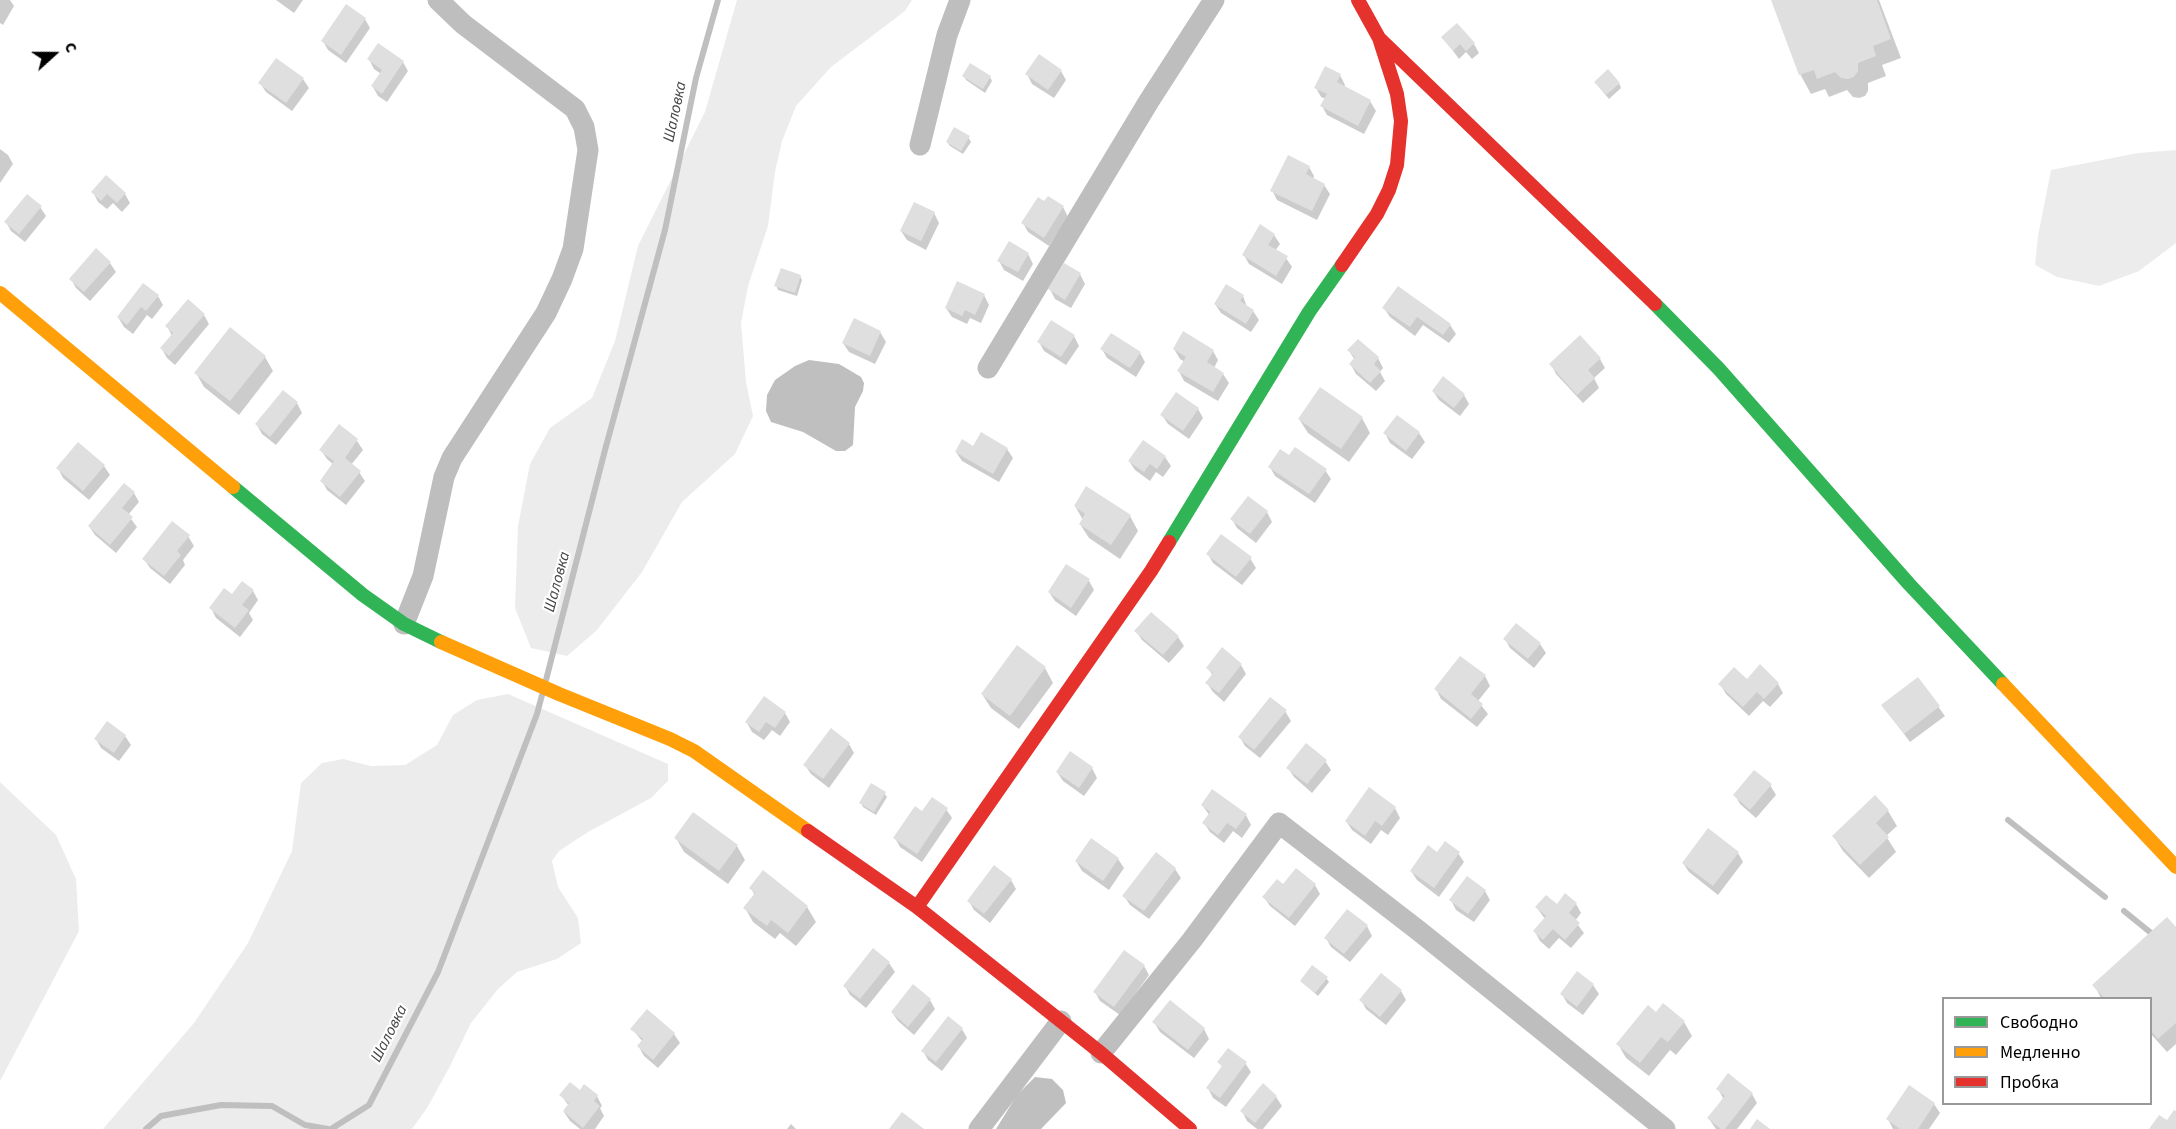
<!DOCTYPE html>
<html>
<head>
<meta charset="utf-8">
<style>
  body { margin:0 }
  #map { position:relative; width:2176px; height:1129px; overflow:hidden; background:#fff; font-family:"Source Sans 3",sans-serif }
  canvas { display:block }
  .legend { position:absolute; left:1942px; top:997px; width:210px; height:108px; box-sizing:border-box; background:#fff; border:2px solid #999; margin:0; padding:8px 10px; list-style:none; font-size:18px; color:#000 }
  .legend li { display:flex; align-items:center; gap:12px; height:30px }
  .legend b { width:30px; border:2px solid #999 }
  .north { position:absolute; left:24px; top:24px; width:60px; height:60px; -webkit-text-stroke:4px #fff; paint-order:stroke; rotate:69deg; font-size:16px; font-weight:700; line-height:24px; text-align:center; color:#000 }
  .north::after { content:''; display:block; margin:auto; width:21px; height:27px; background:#000; clip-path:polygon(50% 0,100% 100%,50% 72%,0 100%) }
</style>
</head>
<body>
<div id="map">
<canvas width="2176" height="1129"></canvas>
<ul class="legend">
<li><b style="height:8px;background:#30b455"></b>Свободно</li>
<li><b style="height:8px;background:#ff9f0a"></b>Медленно</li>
<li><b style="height:8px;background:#e5322d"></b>Пробка</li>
</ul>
<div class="north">С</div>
</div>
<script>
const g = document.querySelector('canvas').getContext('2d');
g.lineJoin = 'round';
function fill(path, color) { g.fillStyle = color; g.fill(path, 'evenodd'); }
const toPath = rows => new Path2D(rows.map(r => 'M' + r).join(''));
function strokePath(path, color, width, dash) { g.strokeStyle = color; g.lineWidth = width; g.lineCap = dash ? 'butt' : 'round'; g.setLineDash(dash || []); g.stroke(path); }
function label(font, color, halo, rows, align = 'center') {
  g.font = font + ' "Source Sans 3",sans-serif'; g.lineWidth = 4.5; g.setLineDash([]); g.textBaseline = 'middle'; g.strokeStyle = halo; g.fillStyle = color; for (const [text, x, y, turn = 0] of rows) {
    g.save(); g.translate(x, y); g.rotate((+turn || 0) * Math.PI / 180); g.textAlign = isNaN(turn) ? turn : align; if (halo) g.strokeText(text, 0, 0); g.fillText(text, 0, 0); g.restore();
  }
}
const green = toPath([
  [737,0,912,0,905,11,831,67,796,106,782,141,775,172,768,226,748,286,741,323,746,382,753,416,735,454,682,502,642,572,597,630,567,656,531,648,515,608,518,526,530,464,550,428,592,398,615,341,638,246,705,112],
  [2176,150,2176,243,2139,271,2099,286,2057,277,2035,265,2038,236,2051,170,2138,153],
  [508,694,668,764,668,781,651,798,588,832,559,851,552,861,558,887,578,918,581,943,557,959,517,972,498,989,471,1023,449,1068,427,1108,412,1129,103,1129,194,1023,248,943,292,851,301,783,322,763,343,759,371,766,405,765,437,745,453,715,477,700],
  [0,782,56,835,76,879,79,931,0,1081]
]);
const water = toPath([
  [809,360,839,364,861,377,864,383,863,391,855,407,853,445,845,451,836,451,803,432,771,422,766,411,767,395,775,380,795,366],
  [1035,1077,1052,1079,1063,1090,1066,1103,1041,1129,996,1129,1017,1095]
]);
const shadow = toPath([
  [0,0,10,0,14,6,3,25,0,23],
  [276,0,303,0,294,13],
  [1772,0,1879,0,1901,58,1882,65,1886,76,1868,83,1868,91,1865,96,1859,98,1853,97,1847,90,1829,97,1825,89,1811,94,1800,74],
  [365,19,370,28,346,63,328,50,323,41],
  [1443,37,1474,44,1479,53,1472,59,1466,52,1459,59],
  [369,59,403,62,408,71,387,102,378,96,373,87,381,74,374,69],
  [1061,71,1066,80,1054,98,1032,84,1027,74],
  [1340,75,1345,85,1344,88,1370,101,1376,111,1364,134,1327,115,1322,106,1326,99,1321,97,1316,88],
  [964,76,990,77,992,81,985,93,966,80],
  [303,79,309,88,292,111,266,92,260,83],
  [1619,83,1621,88,1609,99,1598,86],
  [968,137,971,142,963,154,950,146,947,142],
  [0,149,8,155,13,164,0,183],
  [1309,167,1314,176,1313,179,1324,185,1330,194,1317,220,1277,200,1272,190],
  [93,192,125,194,130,203,122,212,113,203,107,209,98,202],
  [1045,203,1063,207,1068,217,1049,246,1028,232,1023,223],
  [40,207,46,216,25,242,11,231,6,222],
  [934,213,939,223,926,250,907,240,901,231],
  [1274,235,1280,244,1275,251,1286,258,1292,267,1282,284,1249,264,1244,255],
  [1028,254,1033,264,1023,281,1004,270,999,261],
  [110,263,116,272,90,301,76,288,71,279],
  [1080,274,1085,284,1071,308,1055,299,1050,289],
  [800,276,802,280,797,296,778,290,776,285],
  [984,295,989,305,981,323,970,318,967,324,952,317,946,308],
  [158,296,163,305,152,319,147,315,133,334,124,327,118,317],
  [1243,296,1247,307,1253,311,1259,320,1251,332,1221,313,1215,304],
  [1384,308,1450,325,1456,334,1449,343,1423,325,1415,336,1390,317],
  [204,315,209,324,175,365,167,358,162,349,172,336,167,326],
  [880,332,886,342,875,364,849,352,843,343],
  [1074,336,1079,346,1066,365,1044,351,1039,342],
  [1102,349,1140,353,1145,362,1136,377,1107,358],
  [1174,349,1213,351,1218,360,1214,368,1223,374,1229,383,1218,401,1184,381,1179,371,1185,362,1180,359],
  [1349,351,1378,358,1383,368,1380,372,1385,381,1376,391,1356,374,1351,365,1355,360],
  [265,357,273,371,239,415,204,387,196,373],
  [1600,359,1605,368,1594,378,1599,388,1583,403,1556,374,1551,364],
  [1433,391,1464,395,1469,404,1460,416,1439,400],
  [297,403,302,413,276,445,262,434,257,425],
  [1198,409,1203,418,1189,439,1168,424,1162,415],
  [1398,417,1419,433,1425,442,1412,459,1390,443,1385,433],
  [1362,418,1370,433,1349,462,1308,433,1299,419],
  [339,426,357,441,363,450,351,465,359,472,365,481,346,505,327,490,322,481,334,465,327,459,321,450],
  [974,448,1007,449,1013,458,999,482,962,461,956,452],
  [1165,457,1171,466,1163,477,1156,472,1150,481,1135,470,1129,461],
  [1290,457,1325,470,1331,479,1315,503,1275,476,1270,467],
  [104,466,110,475,89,500,63,478,58,468],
  [134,493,139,502,128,515,137,527,116,553,95,535,89,526],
  [1075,506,1130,516,1138,531,1120,559,1089,538,1080,524,1083,520],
  [1267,512,1272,522,1256,543,1237,528,1232,519],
  [188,536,194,546,183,560,185,565,170,584,150,568,144,559],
  [1208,554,1250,558,1256,568,1242,585,1213,563],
  [1089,581,1094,590,1076,616,1055,601,1049,592],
  [253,591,258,600,249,613,253,620,240,637,216,618,211,608,232,596],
  [1136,631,1178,637,1184,646,1169,663,1142,640],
  [1505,639,1540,644,1546,653,1534,668,1510,648],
  [1017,647,1045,668,1053,683,1019,729,991,708,982,694],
  [1241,665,1246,674,1224,702,1213,692,1207,683,1213,676,1208,668],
  [1485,676,1490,686,1478,701,1488,714,1477,727,1441,699,1436,689],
  [1918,679,1945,716,1910,742,1889,714],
  [1747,681,1778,684,1783,693,1770,707,1763,701,1749,716,1726,694,1720,684],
  [1285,711,1291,721,1260,758,1245,746,1240,737],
  [785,713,790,722,780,736,772,730,764,740,752,732,747,723],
  [125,736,131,745,119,761,101,748,96,739],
  [849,744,854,753,829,788,811,774,805,765],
  [1325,761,1331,770,1312,793,1294,777,1288,768],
  [1092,768,1097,778,1084,796,1063,781,1057,772],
  [1770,785,1776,795,1756,818,1740,804,1735,795],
  [884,793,887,797,876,815,863,807,861,803],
  [1875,797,1888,811,1897,826,1886,836,1896,852,1869,878,1843,851,1834,837],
  [1202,805,1246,815,1251,825,1242,838,1233,831,1224,843,1210,832,1204,823,1210,816],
  [1395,808,1400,818,1388,835,1381,830,1371,844,1352,830,1346,821],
  [946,809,952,818,922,862,900,847,895,838,922,813],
  [676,838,737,846,745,860,728,884,684,852],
  [1458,853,1464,862,1439,897,1417,880,1411,871,1438,854],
  [1738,853,1743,862,1718,895,1689,872,1683,863],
  [1118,859,1124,868,1109,890,1082,871,1076,861],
  [1175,869,1181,878,1149,919,1130,905,1124,896],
  [763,872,807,907,816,922,796,946,780,933,775,939,753,922,745,908,755,896,751,888],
  [1011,880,1016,889,990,923,974,910,969,901],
  [1315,885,1320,894,1295,926,1270,906,1264,897,1283,887],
  [1485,891,1490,900,1474,922,1456,910,1451,900],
  [1576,904,1581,913,1575,921,1584,933,1571,948,1559,938,1549,949,1540,941,1535,932,1545,919,1537,908],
  [1367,926,1372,936,1350,962,1331,947,1326,938],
  [2176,929,2176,1044,2167,1052,2150,1033,2150,998,2101,998,2094,985],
  [889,963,895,972,866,1008,850,995,845,986],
  [1144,966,1149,975,1120,1015,1100,1001,1095,992],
  [1577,973,1593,985,1599,994,1583,1015,1567,1003,1562,994],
  [1326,978,1329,982,1318,996,1301,981],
  [1401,991,1406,1000,1386,1025,1366,1009,1361,1000],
  [930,1000,935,1009,914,1035,898,1021,892,1012],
  [1170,1002,1204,1029,1209,1039,1194,1058,1160,1032,1154,1022],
  [1656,1014,1684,1022,1692,1036,1676,1055,1670,1050,1649,1076,1626,1058,1618,1044],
  [632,1029,674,1034,680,1043,658,1068,644,1056,639,1047,643,1042],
  [962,1029,967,1038,942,1071,928,1060,923,1051],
  [1219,1062,1245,1063,1251,1072,1226,1107,1213,1098,1208,1088,1223,1068],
  [1718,1089,1752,1094,1757,1103,1737,1129,1716,1129,1709,1119,1723,1098],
  [580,1092,597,1096,602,1106,600,1108,604,1116,595,1129,580,1129,570,1121,564,1112,569,1106,561,1095],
  [1276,1097,1282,1106,1263,1129,1257,1129,1247,1121,1242,1111],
  [1934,1104,1940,1113,1929,1129,1893,1129,1888,1119],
  [791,1124,796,1129,787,1129]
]);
const stream = toPath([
  [546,680,605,450,665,230,696,78,718,0],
  [2008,820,2105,897],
  [2124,911,2156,937],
  [146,1129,161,1116,221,1105,272,1106,305,1125,328,1129],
  [331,1129,369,1105,438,972,537,714,542,695]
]);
const building = toPath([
  [1771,0,1877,0,1891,39,1873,46,1876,56,1858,63,1858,71,1854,77,1848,79,1841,78,1835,72,1817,79,1814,70,1799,75],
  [346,4,366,18,341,55,321,41],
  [1457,23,1475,43,1466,51,1460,44,1453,51,1441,37],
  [378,43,404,61,382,94,371,86,382,70,367,59],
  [1039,54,1062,70,1048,90,1025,74],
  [276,58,304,78,286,103,258,83],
  [970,63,991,76,983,89,962,76],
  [1325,66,1341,74,1337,82,1371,100,1358,126,1320,106,1327,94,1314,88],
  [1608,69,1620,83,1606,95,1594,82],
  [954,127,970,136,961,151,946,142],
  [1288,155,1310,166,1306,174,1325,184,1312,211,1270,191],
  [106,175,126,193,117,203,107,194,101,201,91,192],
  [27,194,42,206,19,234,4,222],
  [1048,196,1064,206,1044,238,1021,223,1038,197,1044,201],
  [914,202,935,212,921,241,900,231],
  [1260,224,1275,234,1268,245,1288,256,1276,276,1242,255],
  [1009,241,1029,253,1018,272,997,261],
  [96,248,111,262,84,292,69,279],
  [1064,263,1081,273,1065,300,1048,289],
  [781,268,801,275,795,293,774,286],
  [957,281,985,294,975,315,965,310,962,316,945,308],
  [143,283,159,295,146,311,141,307,127,325,117,317],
  [1226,284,1244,295,1240,301,1254,310,1246,324,1214,304],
  [1398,286,1451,324,1443,335,1417,317,1410,327,1382,308],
  [188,299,205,314,169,356,160,348,173,333,165,326],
  [854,318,881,331,870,356,842,343],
  [1051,320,1075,335,1061,357,1037,342],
  [230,327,266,356,230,401,194,373],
  [1183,331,1214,350,1207,362,1224,373,1213,392,1177,371,1186,357,1173,349],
  [1111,333,1141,352,1130,368,1100,349],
  [1580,335,1601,358,1588,370,1595,378,1577,395,1549,364],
  [1358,339,1379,357,1374,364,1381,371,1370,383,1349,364,1355,357,1347,350],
  [1443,376,1465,394,1454,408,1432,391],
  [1320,387,1363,417,1341,449,1298,419],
  [283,390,298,402,270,437,255,424],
  [1176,392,1199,408,1183,431,1160,415],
  [1397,415,1420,432,1406,451,1383,433],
  [339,424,358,439,345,458,361,471,340,497,320,481,334,461,319,450],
  [981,432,1008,448,993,474,955,452,962,439,973,446],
  [1143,440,1166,456,1157,469,1150,464,1144,472,1128,461],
  [78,442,105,465,83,491,56,468],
  [1295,447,1327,469,1309,494,1268,467,1280,449,1289,455],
  [124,483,135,492,122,508,133,517,110,545,88,526],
  [1086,486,1131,515,1111,545,1079,524,1085,514,1074,506],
  [1248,496,1268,511,1250,534,1230,519],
  [172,521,190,535,177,551,181,555,164,576,142,559],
  [1221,534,1252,557,1236,577,1206,554],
  [1066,564,1090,579,1071,608,1048,592],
  [242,581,254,590,242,605,249,610,235,628,209,608,224,588,232,594],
  [1151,612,1179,636,1163,655,1134,631],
  [1516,623,1541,643,1528,659,1503,639],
  [1017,645,1046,667,1010,716,981,694],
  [1222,647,1242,664,1219,693,1205,683,1213,673,1206,668],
  [1460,656,1486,675,1471,694,1483,704,1471,719,1434,689],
  [1760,664,1779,683,1764,699,1757,692,1743,707,1718,684,1734,667,1747,679],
  [1918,677,1940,706,1904,734,1881,705],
  [764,696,786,712,775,728,766,722,759,732,745,722],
  [1270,697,1287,710,1254,750,1238,737],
  [107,721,126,735,114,753,94,739],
  [831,728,850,743,823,779,803,765],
  [1306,743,1327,760,1307,784,1286,768],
  [1070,751,1093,767,1079,788,1056,772],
  [1754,770,1772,784,1750,810,1733,795],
  [871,783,886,792,874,812,859,803],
  [1369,787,1396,807,1382,826,1375,821,1365,836,1345,821],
  [1212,789,1247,814,1236,829,1227,823,1218,835,1202,823,1210,812,1201,805],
  [1875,795,1889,810,1876,823,1889,837,1860,865,1832,836],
  [932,797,948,808,917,854,893,838,915,806,922,811],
  [693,812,738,845,719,871,674,838],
  [1708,828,1739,852,1713,886,1682,863],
  [1091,838,1119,858,1103,881,1075,861],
  [1445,841,1460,852,1434,888,1410,871,1428,845,1437,852],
  [1156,852,1176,868,1144,911,1122,896],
  [994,865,1012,879,984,914,967,901],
  [1296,868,1316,884,1289,918,1262,897,1277,879,1283,884],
  [763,870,808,906,788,933,771,920,767,926,743,908,755,893,749,888],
  [1467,876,1486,890,1468,914,1449,900],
  [1565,893,1577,903,1569,913,1580,923,1565,940,1553,929,1543,940,1533,931,1546,916,1535,907,1546,895,1557,904],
  [1347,909,1368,925,1344,954,1324,938],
  [2167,917,2176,927,2176,1023,2158,1039,2150,1030,2150,998,2104,998,2092,985],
  [873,948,890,962,860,999,843,986],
  [1124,950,1145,965,1114,1007,1093,992],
  [1312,965,1328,977,1315,993,1300,981],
  [1577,971,1594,984,1577,1007,1560,994],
  [1381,973,1402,990,1380,1017,1359,1000],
  [913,984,931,999,908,1027,891,1012],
  [1170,1000,1205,1028,1188,1050,1152,1022],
  [1663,1003,1685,1021,1668,1042,1661,1037,1640,1063,1616,1044,1648,1005,1656,1012],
  [647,1009,675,1033,653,1060,637,1046,643,1039,630,1029],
  [948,1016,963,1028,936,1062,921,1051],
  [1228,1048,1247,1062,1220,1098,1206,1088,1222,1066,1217,1062],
  [1728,1073,1753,1093,1725,1129,1721,1129,1707,1118,1725,1096,1716,1089],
  [570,1082,580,1090,584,1084,598,1095,594,1101,600,1106,583,1128,563,1111,569,1103,559,1095],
  [1263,1083,1277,1096,1255,1123,1240,1111],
  [1909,1085,1935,1103,1918,1129,1900,1129,1886,1119],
  [2174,1110,2176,1111,2176,1129,2149,1129,2159,1115,2167,1120],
  [902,1112,924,1129,889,1129],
  [1757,1119,1770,1129,1750,1129]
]);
const street = toPath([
  [920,145,947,35,960,0],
  [988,368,1149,101,1214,0],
  [404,624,423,576,444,477,452,458,546,313,562,279,573,249,588,150,584,127,575,109,463,24,438,0],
  [1101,1053,1192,940,1279,823,1419,931,1665,1129],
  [979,1129,1061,1021]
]);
const fast = toPath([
  [1655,304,1719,369,1909,584,2003,684],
  [233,487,363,595,404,624,441,642],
  [1169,542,1309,312,1342,265]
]);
const slow = toPath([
  [0,293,233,487],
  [441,642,559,694,670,739,694,751,808,831],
  [2003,684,2176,867]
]);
const jam = toPath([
  [1358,0,1379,38,1655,304],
  [1342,265,1377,214,1389,190,1397,165,1401,121,1397,94,1380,41],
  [808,831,917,907,1101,1053,1190,1129],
  [917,907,1151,571,1169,542]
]);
const waterNames = [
  ["Шаловка",676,112,-78],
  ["Шаловка",558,582,-75],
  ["Шаловка",390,1034,-63]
];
fill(green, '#ececec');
fill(water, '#bfbfbf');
fill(shadow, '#0003');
strokePath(stream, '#bfbfbf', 6);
fill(building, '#dfdfdf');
strokePath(street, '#bebebe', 21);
strokePath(fast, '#30b455', 14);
strokePath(slow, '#ff9f0a', 14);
strokePath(jam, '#e5322d', 14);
label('italic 16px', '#444', '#fff', waterNames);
</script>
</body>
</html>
